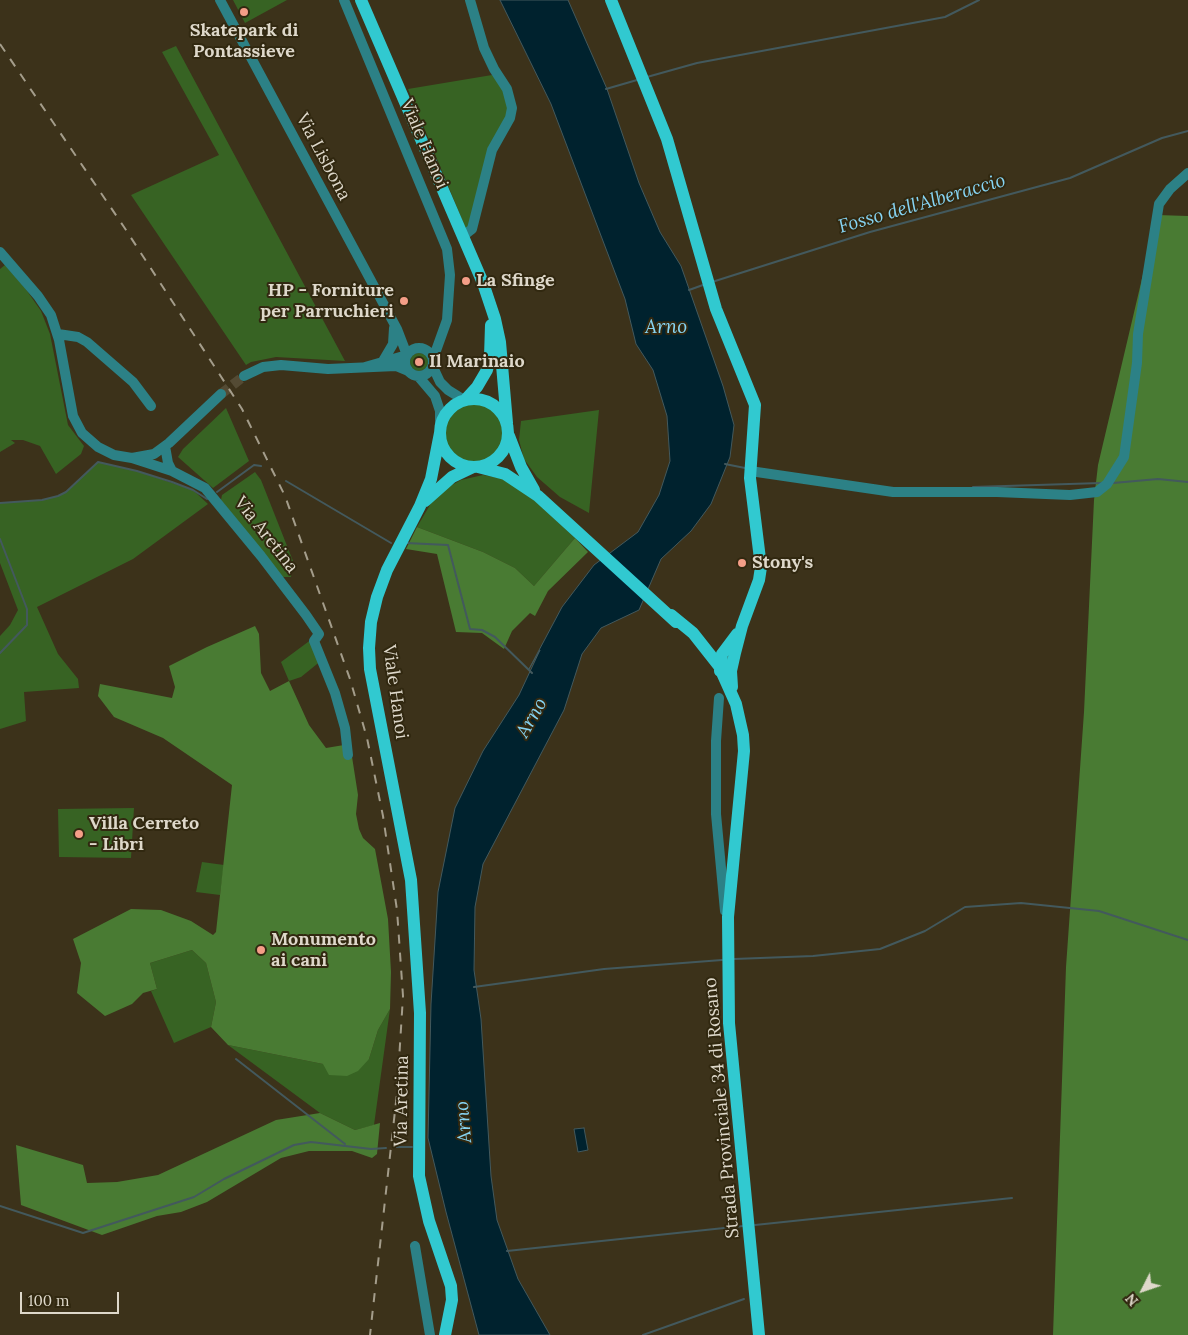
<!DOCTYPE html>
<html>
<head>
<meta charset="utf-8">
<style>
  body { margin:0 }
  #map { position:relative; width:1188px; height:1335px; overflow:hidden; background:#3c321a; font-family:Lora,serif }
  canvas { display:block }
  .north { position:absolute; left:1118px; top:1265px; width:50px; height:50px; -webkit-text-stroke:4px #312810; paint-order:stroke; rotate:229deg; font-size:14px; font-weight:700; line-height:20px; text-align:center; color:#ded8ca }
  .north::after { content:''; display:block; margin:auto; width:18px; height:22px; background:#ded8ca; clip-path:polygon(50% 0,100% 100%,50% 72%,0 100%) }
  .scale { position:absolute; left:20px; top:1292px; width:99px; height:22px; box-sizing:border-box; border:2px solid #ded8ca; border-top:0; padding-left:6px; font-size:15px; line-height:18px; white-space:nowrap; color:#ded8ca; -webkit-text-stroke:4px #312810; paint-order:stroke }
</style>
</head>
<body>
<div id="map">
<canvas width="1188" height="1335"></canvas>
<div class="north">N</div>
<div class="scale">100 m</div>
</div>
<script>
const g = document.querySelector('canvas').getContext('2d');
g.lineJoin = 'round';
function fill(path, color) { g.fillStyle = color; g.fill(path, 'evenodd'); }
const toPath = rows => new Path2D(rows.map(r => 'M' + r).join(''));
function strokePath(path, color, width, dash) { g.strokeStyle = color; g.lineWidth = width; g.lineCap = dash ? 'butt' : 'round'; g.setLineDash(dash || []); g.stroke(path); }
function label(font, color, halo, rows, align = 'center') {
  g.font = font + ' Lora,serif'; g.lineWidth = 4; g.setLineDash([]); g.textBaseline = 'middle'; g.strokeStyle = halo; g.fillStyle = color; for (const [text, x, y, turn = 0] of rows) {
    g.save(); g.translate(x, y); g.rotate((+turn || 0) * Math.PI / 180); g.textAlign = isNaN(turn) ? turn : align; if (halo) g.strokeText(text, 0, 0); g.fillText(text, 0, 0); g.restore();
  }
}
const green = toPath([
  [233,0,287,0,245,23],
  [176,46,345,361,276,357,251,362,246,365,131,195,219,155,162,52],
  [492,75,499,80,509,103,507,117,470,226,466,229,408,89],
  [5,265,25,288,41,311,50,334,68,425,84,446,81,454,56,474,40,446,23,440,11,440,15,443,0,452,0,269],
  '410 362a9 9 0 1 1 18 0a9 9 0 1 1-18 0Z',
  '445 433a29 29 0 1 1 58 0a29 29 0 1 1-58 0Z',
  [226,408,249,461,213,488,178,457,183,449],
  [599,410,589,513,560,497,537,477,524,459,519,440,521,421],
  [98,462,137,471,193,490,208,504,133,559,37,607,58,654,78,679,79,688,24,692,26,721,0,729,0,636,10,625,18,610,0,563,0,503,42,500,58,496,66,492],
  [255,472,261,480,293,561,291,577,281,577,221,500,222,495],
  [483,475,509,480,530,496,575,538,534,586,515,568,483,552,417,527,437,493,461,480],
  [312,639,322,660,301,677,289,681,281,662],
  [134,808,131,858,59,857,58,809],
  [202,862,224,865,220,895,196,892],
  [192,950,206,963,216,1002,211,1027,174,1043,151,991,157,989,150,963],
  [390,1009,374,1125,355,1130,320,1113,228,1045,323,1064,369,1059,378,1030]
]);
const forest = toPath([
  [1157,215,1188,216,1188,1335,1053,1335,1066,967,1084,712,1094,500,1098,465],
  [417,527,483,552,515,568,534,586,575,538,588,552,548,591,535,616,530,613,512,631,504,649,482,633,456,632,437,554,406,549],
  [255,626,259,634,261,673,270,691,289,681,309,725,326,748,350,744,358,795,356,814,359,829,363,838,375,849,388,919,391,972,390,1009,378,1030,369,1059,358,1071,347,1076,329,1075,323,1064,228,1045,211,1027,216,1002,206,963,192,950,150,963,157,989,143,993,132,1004,105,1016,77,993,81,963,73,939,131,909,161,910,191,921,213,935,216,932,232,785,163,738,114,717,98,696,100,684,172,698,175,687,169,666,207,647],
  [320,1113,355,1130,380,1123,377,1154,372,1158,352,1151,309,1151,281,1158,207,1202,181,1212,157,1216,102,1235,21,1205,16,1145,83,1165,87,1183,117,1182,158,1175,276,1120]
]);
const water = toPath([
  [500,0,568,0,607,89,639,183,660,232,681,266,723,386,734,425,730,457,711,504,691,531,661,559,639,610,601,628,582,654,564,710,483,864,475,907,474,970,481,1019,491,1176,497,1220,518,1279,550,1335,479,1335,446,1212,428,1138,431,1004,438,892,455,808,483,751,519,695,540,650,529,669,562,607,594,565,638,532,659,495,670,461,667,416,653,370,636,344,625,299,551,104,500,0],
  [584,1128,588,1150,578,1152,574,1129,584,1128]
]);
const stream = toPath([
  [647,77,697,63,945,17,979,0],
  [606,89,637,80],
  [712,282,870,232,1070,178,1162,138,1188,131],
  [689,290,703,285],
  [725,464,745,468],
  [286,481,391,543],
  [1113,483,1158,479,1188,482],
  [973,487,1101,483],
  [217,492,254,465,261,466],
  [0,503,42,500,58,496,66,492,98,462,137,471,172,482,193,490,207,499],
  [0,539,27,609,27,625,0,653],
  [406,543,448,545,470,629,482,630,495,637,532,673],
  [734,959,813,956,880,949,925,931,965,907,1021,903,1099,911,1188,940],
  [474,987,604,969,722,960],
  [236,1059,345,1144],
  [395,1147,412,1147],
  [0,1206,83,1233,194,1197,224,1179,294,1145,311,1142,371,1149,386,1148],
  [755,1225,1012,1198],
  [507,1251,743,1226],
  [643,1335,744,1299]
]);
const minorTunnel = toPath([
  [221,394,244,376]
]);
const minor = toPath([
  [220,0,397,329,407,355,365,367],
  [344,0,447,249,450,275,447,320,433,359],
  [463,236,472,229,492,150,510,118,512,108,507,89,494,69,484,48,470,0],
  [0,252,38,296,51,315,59,340,73,416,82,433,98,447,114,455,132,458,154,454,169,443,221,394],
  [58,334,78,337,87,342,133,382,151,406],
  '405 362a14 14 0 1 1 28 0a14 14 0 1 1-28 0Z',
  [383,361,393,344,394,328],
  [433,367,440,382,448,390,464,400],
  [244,376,263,367,281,365,328,369,396,366,408,371],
  [418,376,435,396,440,411,440,426],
  [165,446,168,463,172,471],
  [132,458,172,471,205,488,261,556,306,615,319,634,314,641,335,693,345,728,348,755],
  [750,471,893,492,997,492,1070,495,1097,492,1107,484,1124,457,1137,363,1138,334,1159,204,1170,189,1188,173],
  [719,698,716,741,716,814,725,911],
  [415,1246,430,1335]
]);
const major = toPath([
  [361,0,483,283,495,319,500,342,507,423],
  [611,0,667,139,716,309,755,405,750,478,761,567,759,580,742,626,735,653,731,671,732,687],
  '440 433a34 34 0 1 1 68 0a34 34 0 1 1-68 0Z',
  [466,399,477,387,487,370,490,357,491,325],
  [440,433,431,479,420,506,387,570,377,597,371,622,369,648,370,669,411,880,420,1013,419,1176,429,1221,451,1286,452,1300,445,1335],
  [509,436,521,467,534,490],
  [478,467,505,474,538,496,676,622],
  [425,501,452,477,473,467],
  [671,615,693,633,719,666,736,704,743,735,744,751,728,917,729,1023,759,1335],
  [720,671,722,654,737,634]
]);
const rail = toPath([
  [0,44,124,227,242,409,285,496,350,679,367,738,383,816,397,910,403,996,397,1093,370,1335]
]);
const markers = [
  [244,12,5,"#f49e87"],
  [466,281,5,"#f49e87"],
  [404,301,5,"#f49e87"],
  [419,362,5,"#f49e87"],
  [742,563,5,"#f49e87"],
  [79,834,5,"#f49e87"],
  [261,950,5,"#f49e87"]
];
const poiNames = [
  ["Skatepark di",244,31,"center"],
  ["Pontassieve",244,52,"center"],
  ["La Sfinge",476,281],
  ["HP - Forniture",394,291,"right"],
  ["per Parruchieri",394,312,"right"],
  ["Il Marinaio",429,362],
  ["Stony's",752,563],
  ["Villa Cerreto",89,824],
  ["- Libri",89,845],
  ["Monumento",271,940],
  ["ai cani",271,961]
];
const streetNames = [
  ["Viale Hanoi",424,144,67],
  ["Via Lisbona",323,157,62],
  ["Via Aretina",266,535,52],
  ["Viale Hanoi",395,692,82],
  ["Via Aretina",402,1101,-89],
  ["Strada Provinciale 34 di Rosano",722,1108,-95]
];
const waterNames = [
  ["Fosso dell'Alberaccio",922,204,-16],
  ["Arno",666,328],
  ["Arno",532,718,-60],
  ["Arno",464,1122,-95]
];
fill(green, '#376323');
fill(forest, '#497b33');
fill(water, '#00222e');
strokePath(water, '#43595d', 1);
strokePath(stream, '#43595d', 2);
strokePath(minorTunnel, '#544b34', 10, [10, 5]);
strokePath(minor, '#2c8186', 10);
strokePath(major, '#31c9d0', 12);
strokePath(rail, '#a49d8b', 2, [9, 9]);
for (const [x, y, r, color] of markers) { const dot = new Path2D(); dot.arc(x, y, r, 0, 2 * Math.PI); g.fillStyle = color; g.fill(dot); strokePath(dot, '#312810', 2); }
label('bold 18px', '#ded8ca', '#312810', poiNames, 'left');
label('18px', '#ded8ca', '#312810', streetNames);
label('italic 19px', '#86d4f3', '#312810', waterNames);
</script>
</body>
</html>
